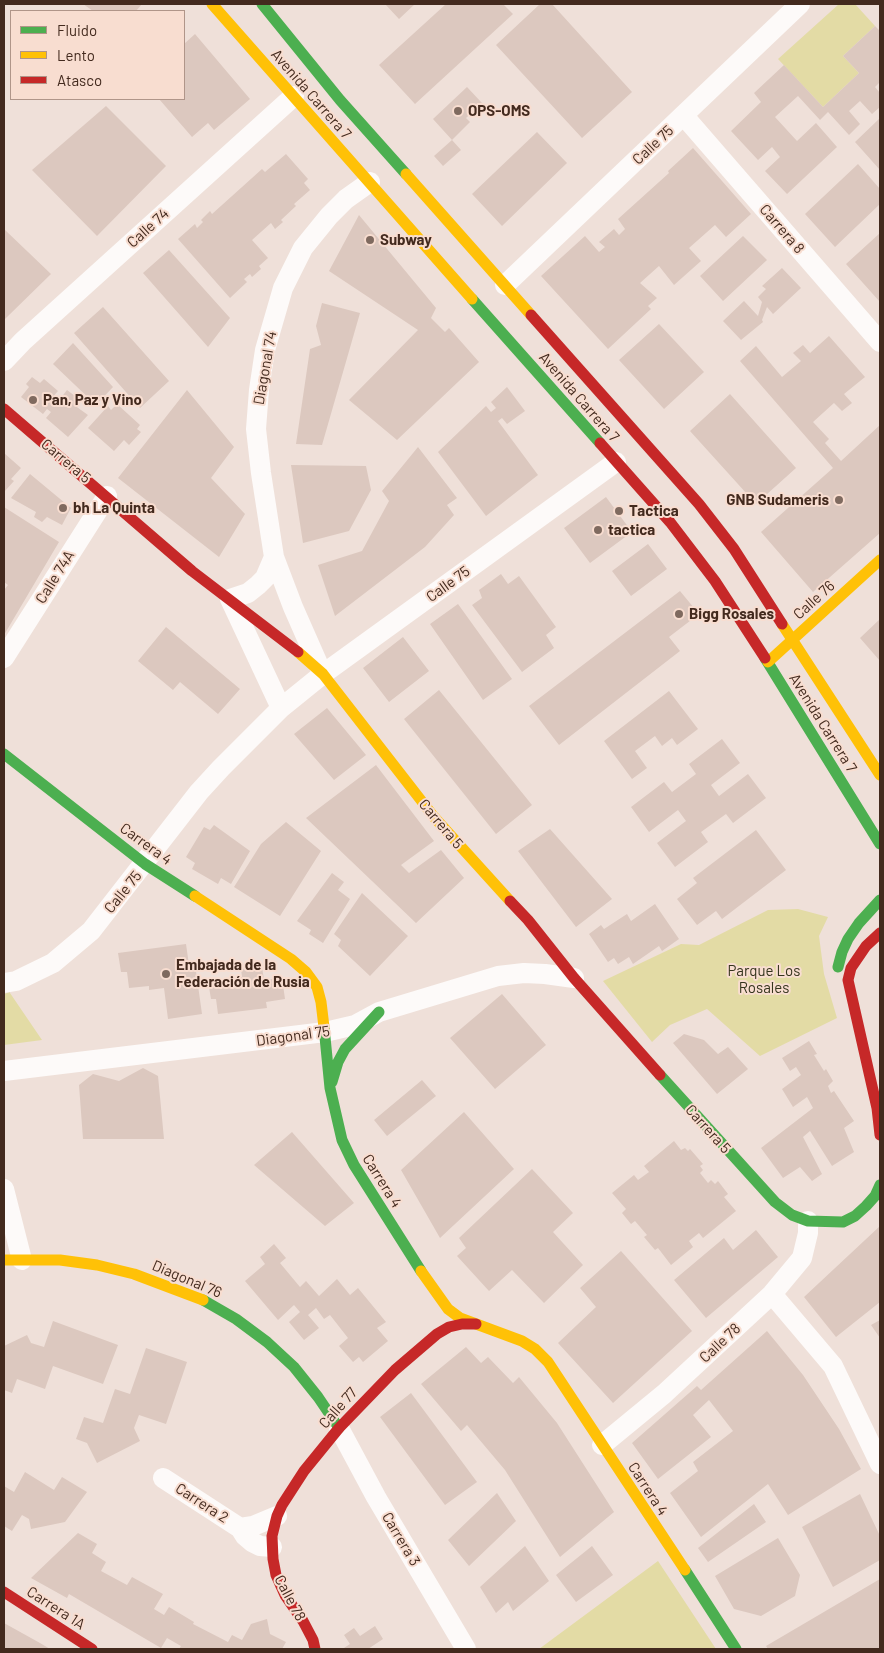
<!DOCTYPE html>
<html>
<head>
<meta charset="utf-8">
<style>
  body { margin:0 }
  #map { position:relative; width:884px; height:1653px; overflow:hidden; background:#efe0d9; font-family:Barlow,sans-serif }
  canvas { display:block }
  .frame { position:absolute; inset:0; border:5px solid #432a1e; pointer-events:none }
  .legend { position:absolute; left:10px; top:10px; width:175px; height:90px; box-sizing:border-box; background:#f8ddd0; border:1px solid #b09589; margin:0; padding:6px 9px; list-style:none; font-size:15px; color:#432a1e }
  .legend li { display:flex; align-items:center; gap:10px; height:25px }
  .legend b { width:25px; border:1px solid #b09589 }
</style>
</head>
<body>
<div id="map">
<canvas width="884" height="1653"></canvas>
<div class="frame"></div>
<ul class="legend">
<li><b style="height:6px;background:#4caf50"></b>Fluido</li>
<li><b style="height:6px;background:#ffc107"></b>Lento</li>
<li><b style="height:6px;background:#c62828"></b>Atasco</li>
</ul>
</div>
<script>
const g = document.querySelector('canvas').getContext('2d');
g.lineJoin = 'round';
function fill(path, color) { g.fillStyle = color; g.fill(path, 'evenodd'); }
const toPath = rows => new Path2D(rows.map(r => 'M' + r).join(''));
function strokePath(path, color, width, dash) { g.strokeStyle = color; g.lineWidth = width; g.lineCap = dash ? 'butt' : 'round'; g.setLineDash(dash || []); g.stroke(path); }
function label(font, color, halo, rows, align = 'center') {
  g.font = font + ' Barlow,sans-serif'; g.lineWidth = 4; g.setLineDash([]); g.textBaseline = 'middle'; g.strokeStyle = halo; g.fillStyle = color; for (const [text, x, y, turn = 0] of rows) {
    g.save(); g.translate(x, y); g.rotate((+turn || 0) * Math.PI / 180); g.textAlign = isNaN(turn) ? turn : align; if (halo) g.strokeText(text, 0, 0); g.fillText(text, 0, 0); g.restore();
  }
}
const green = toPath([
  [839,4,855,4,875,26,843,56,859,73,823,107,778,59],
  [798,909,828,917,819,936,824,974,837,1018,760,1056,707,1009,670,1025,652,1042,603,981,681,944,699,945,768,910],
  [10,992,10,993,42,1040,4,1045,4,994],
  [658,1561,716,1649,539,1649]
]);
const building = toPath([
  [83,4,142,4,136,11,93,11],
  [385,4,415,4,399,19],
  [446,4,503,4,513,14,415,104,379,65],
  [540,4,552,4,632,92,582,138,496,45],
  [875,26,880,31,880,82,875,87,880,93,880,107,872,114,860,101,849,111,860,124,849,135,828,112,820,120,798,96,775,117,797,141,816,123,837,147,787,194,765,171,780,157,772,147,758,160,731,131,761,102,754,93,784,65,823,107,859,73,843,56],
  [195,34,250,99,214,130,208,123,192,137,159,99,184,99,184,44],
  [467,87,482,103,466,118,470,122,452,140,461,150,443,166,434,156,452,140,433,119],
  [106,106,166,166,97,236,32,170],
  [879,119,880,121,880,170,855,142],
  [537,132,567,163,502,226,472,194],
  [693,148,751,214,726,237,715,225,689,248,701,261,674,285,659,266,640,283,657,298,648,306,651,309,608,349,541,276,585,236,599,252,605,247,599,242,614,229,619,235,625,229,618,219,669,173,668,171],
  [286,154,308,179,304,183,310,190,294,204,296,206,281,220,283,222,275,229,271,223,252,240,268,258,259,266,261,269,252,277,250,274,244,279,247,282,230,298,178,239,195,224,197,228,203,222,201,220,210,211,212,214,262,169,265,172],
  [858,164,880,189,880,204,835,247,805,214],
  [359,215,436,308,431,318,445,332,449,328,479,362,397,440,349,400,418,330,329,271],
  [4,229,51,274,5,319,4,318],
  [880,233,880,302,846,264],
  [743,236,767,260,723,301,700,276],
  [169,250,230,318,208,347,143,273],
  [782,268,801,288,773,314,767,307,762,320,763,322,741,340,723,321,744,301,758,316,762,302,758,297,766,289,762,286],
  [322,303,360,313,322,445,296,444,310,349,321,345,316,326],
  [103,307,169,381,140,408,74,333],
  [659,324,704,372,664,409,619,360],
  [829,336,865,377,844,394,852,403,842,411,834,403,813,422,829,439,825,443,841,461,880,425,880,533,813,592,761,532,833,468,740,361,756,346,782,377,801,361,793,353,803,345,810,353],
  [73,343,113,387,96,405,53,364],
  [32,377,40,383,44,379,58,391,51,399,57,403,67,390,79,399,74,405,88,415,68,437,46,418,51,412,47,409,43,414,21,397,29,387,26,384],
  [507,387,525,411,507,424,502,418,498,421,538,475,486,516,438,452,486,406,491,412,496,408,491,402],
  [187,390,234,447,211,478,245,514,219,557,118,478],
  [730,394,796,468,756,504,690,431],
  [117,404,140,425,137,429,141,432,129,445,124,440,114,451,88,428,108,406,111,410],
  [418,447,457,498,447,505,454,515,425,547,335,616,318,565,362,551,389,501,382,491],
  [4,453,21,468,11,479,14,481,4,492],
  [291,465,366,466,371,490,349,531,303,543],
  [30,474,71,508,62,525,47,517,42,522,34,517,36,512,11,498],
  [606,497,632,532,590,563,564,528],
  [4,507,59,542,4,635,4,590,8,585,4,582],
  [648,544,667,569,631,596,612,571],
  [501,574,508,584,519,576,556,627,546,635,554,648,522,672,472,605,482,598,479,590],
  [680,591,699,614,669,637,680,651,559,745,529,706],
  [458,604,512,679,483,700,430,624],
  [880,619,880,661,860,638],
  [166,627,240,689,218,714,180,682,173,690,138,661],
  [403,637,429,671,389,702,363,668],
  [439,690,532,805,496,834,404,719],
  [669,691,698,729,677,745,672,738,662,746,655,736,635,751,647,768,632,779,604,741],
  [327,708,366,755,334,780,294,734],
  [722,739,740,763,711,785,719,796,748,774,766,798,733,823,726,814,701,832,708,842,675,867,657,843,686,821,678,810,649,832,631,807,664,782,672,792,696,774,689,764],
  [376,765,434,841,401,865,409,873,441,850,464,878,416,923,306,818],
  [286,822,321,851,280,916,234,887,261,844],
  [214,825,250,851,231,884,221,878,218,884,192,869,195,863,186,857,204,827,210,830],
  [550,829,612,899,576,927,518,851],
  [756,830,786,870,722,919,716,911,697,925,677,899,697,883,693,878],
  [332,873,344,882,338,890,350,899,323,943,309,934,311,930,297,921],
  [362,893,408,936,370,976,338,946,341,940,334,934],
  [655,904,679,939,662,951,659,946,633,964,629,957,618,964,614,958,608,962,589,934,601,925,604,929,627,914,631,921],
  [186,944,189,965,195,964,202,1014,168,1019,164,988,149,990,149,986,129,988,127,972,121,972,118,953],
  [262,967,264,980,282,978,285,999,266,1002,267,1008,218,1014,216,999,211,999,208,981,242,977,241,969],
  [502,994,546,1045,495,1089,450,1038],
  [684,1034,704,1040,718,1054,728,1047,748,1069,717,1094,673,1043],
  [809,1041,817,1054,814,1055,824,1071,826,1069,833,1081,828,1086,831,1093,834,1091,854,1121,844,1128,854,1152,832,1166,810,1131,803,1137,822,1174,812,1181,800,1167,783,1178,761,1148,813,1108,807,1097,793,1107,782,1089,801,1075,796,1067,790,1071,782,1058],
  [143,1068,158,1076,164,1139,83,1139,79,1085,93,1074,119,1081],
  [422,1080,436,1096,387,1136,374,1120],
  [464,1112,514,1169,440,1238,401,1170],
  [292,1132,354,1203,325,1226,254,1165],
  [674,1141,681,1150,685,1148,688,1151,690,1149,703,1164,700,1166,703,1170,700,1173,708,1183,711,1180,715,1184,718,1181,728,1194,724,1197,736,1211,703,1238,699,1233,689,1241,693,1247,671,1265,658,1248,655,1250,644,1237,647,1235,635,1221,631,1224,622,1213,626,1209,612,1193,634,1175,638,1180,649,1172,644,1166],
  [532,1169,573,1213,553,1232,583,1265,544,1303,512,1270,489,1291,457,1256,466,1248,459,1238],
  [880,1226,880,1302,836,1337,804,1297],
  [756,1230,778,1257,706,1318,674,1280,724,1238,733,1250],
  [274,1244,286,1258,280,1263,300,1287,306,1281,319,1296,337,1279,350,1295,358,1288,386,1322,377,1328,388,1341,363,1362,359,1357,353,1362,339,1346,348,1338,330,1315,324,1319,316,1308,308,1315,319,1328,304,1340,289,1322,300,1312,294,1305,278,1320,245,1281,265,1264,260,1257],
  [621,1251,692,1331,613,1403,558,1343,596,1307,580,1288],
  [880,1320,880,1338,871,1325],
  [53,1321,118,1345,103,1384,53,1366,45,1389,17,1379,12,1393,4,1390,4,1346,27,1335,31,1343,44,1347],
  [767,1331,803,1375,839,1429,861,1469,788,1515,768,1484,701,1537,670,1493,698,1471,693,1462,733,1431,709,1400,693,1415,711,1437,658,1479,632,1443,697,1386,701,1390],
  [466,1347,481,1363,488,1357,513,1383,519,1377,557,1423,614,1512,560,1557,505,1470,467,1425,461,1431,421,1384],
  [146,1348,187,1362,166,1424,139,1415,134,1428,140,1441,97,1463,87,1443,76,1439,84,1417,103,1423,115,1389,130,1394],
  [411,1393,477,1482,445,1505,380,1417],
  [25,1472,54,1490,62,1477,87,1492,65,1522,31,1529,29,1519,22,1515,12,1531,4,1526,4,1486,14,1492],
  [497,1493,516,1521,469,1566,448,1540],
  [860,1494,880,1536,880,1560,833,1587,802,1527],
  [754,1504,766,1522,708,1562,698,1548],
  [78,1533,97,1544,92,1553,106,1562,101,1571,127,1585,132,1577,163,1594,154,1609,164,1615,169,1607,194,1622,193,1624,228,1642,232,1635,242,1640,251,1624,267,1619,270,1634,286,1642,282,1649,179,1649,181,1646,167,1638,161,1648,69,1594,67,1598,31,1578],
  [778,1538,800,1575,795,1596,761,1616,734,1609,715,1576],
  [525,1546,549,1581,513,1611,508,1602,496,1613,480,1587],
  [592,1546,613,1575,576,1602,556,1575],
  [880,1579,880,1649,768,1649,766,1646],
  [4,1623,40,1643,50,1649,4,1649],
  [375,1626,383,1639,368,1649,345,1649,344,1648,350,1644,344,1635,354,1628,360,1636]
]);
const street = toPath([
  [684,116,880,342],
  [505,285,800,4],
  [4,361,23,341,294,96],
  [274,557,265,578,258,585,248,593,230,599,281,708],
  [4,658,107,496],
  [319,666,293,607,274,557,261,473,256,429,259,390,265,350,283,288,303,248,329,216,346,199,370,182],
  [4,983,16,981,53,963,91,931,199,792,221,768,281,708,323,674,616,462],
  [4,1071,325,1032,355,1025,379,1012,498,976,524,973,545,974,574,978],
  [4,1189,22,1260],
  [772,1294,833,1366,880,1464],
  [339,1428,376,1497,466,1649],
  [602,1445,664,1394,772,1294,802,1258,808,1233,808,1221],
  [163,1478,240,1528,245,1536,252,1542,260,1546,272,1547],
  [240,1528,253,1526,277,1516]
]);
const fast = toPath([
  [262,4,340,100,406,174],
  [472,299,600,443],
  [765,658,880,844],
  [4,754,145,864,195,896],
  [838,967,842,952,848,939,859,923,880,900],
  [324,1027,330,1088,342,1140,354,1165,421,1271],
  [660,1075,775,1202,792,1215,808,1221,843,1222,855,1216,866,1206,875,1196,880,1185],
  [332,1082,338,1062,345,1049,379,1012],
  [203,1300,236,1319,267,1342,294,1367,318,1397,339,1428],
  [685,1570,736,1649]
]);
const slow = toPath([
  [212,4,472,299],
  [406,174,531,315],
  [782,624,880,775],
  [298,652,323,674,434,817,510,901],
  [768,662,880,560],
  [195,896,291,959,306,972,317,987,321,1002,324,1027],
  [4,1260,60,1260,97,1265,134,1274,203,1300],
  [421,1271,448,1309,460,1318,522,1341,535,1349,548,1362,685,1570]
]);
const jam = toPath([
  [531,315,699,504,734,549,782,624],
  [4,409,192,571,298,652],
  [600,443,670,522,715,581,765,658],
  [510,901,528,920,574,978,660,1075],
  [880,933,866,946,851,968,848,980,877,1108,880,1135],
  [4,1592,92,1649],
  [315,1649,313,1640,303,1621,285,1595,276,1575,273,1559,272,1536,277,1516,282,1505,304,1471,339,1428,395,1370,437,1334,449,1327,462,1324,476,1324]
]);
const markers = [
  [458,111,5,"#7f6a5f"],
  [370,240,5,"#7f6a5f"],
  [33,400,5,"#7f6a5f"],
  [839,500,5,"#7f6a5f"],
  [63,508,5,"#7f6a5f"],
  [619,511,5,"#7f6a5f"],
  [598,530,5,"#7f6a5f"],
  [679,614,5,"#7f6a5f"],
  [166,974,5,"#7f6a5f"]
];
const streetNames = [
  ["Avenida Carrera 7",311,94,49],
  ["Calle 75",653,145,-43],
  ["Calle 74",148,228,-42],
  ["Carrera 8",782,229,49],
  ["Diagonal 74",265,368,-80],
  ["Avenida Carrera 7",579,397,49],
  ["Carrera 5",66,461,40],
  ["Calle 74A",55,577,-58],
  ["Calle 75",448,584,-36],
  ["Calle 76",814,600,-42],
  ["Avenida Carrera 7",823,723,58],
  ["Carrera 5",441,824,50],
  ["Carrera 4",146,844,36],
  ["Calle 75",123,892,-51],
  ["Diagonal 75",293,1036,-8],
  ["Carrera 5",708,1129,48],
  ["Carrera 4",382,1181,58],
  ["Diagonal 76",187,1279,23],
  ["Calle 78",720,1343,-43],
  ["Calle 77",338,1408,-48],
  ["Carrera 4",648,1489,57],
  ["Carrera 2",202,1503,33],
  ["Carrera 3",401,1539,59],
  ["Calle 78",290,1598,62],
  ["Carrera 1A",56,1608,33]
];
const poiNames = [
  ["OPS-OMS",468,111],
  ["Subway",380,240],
  ["Pan, Paz y Vino",43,400],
  ["GNB Sudameris",829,500,"right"],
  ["bh La Quinta",73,508],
  ["Tactica",629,511],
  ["tactica",608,530],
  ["Bigg Rosales",689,614],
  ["Embajada de la",176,965],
  ["Federación de Rusia",176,982]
];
const parkNames = [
  ["Parque Los",764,971],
  ["Rosales",764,988]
];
fill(green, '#e3dba5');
fill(building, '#dcc8bf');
strokePath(street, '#fdfaf9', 20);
strokePath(fast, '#4caf50', 11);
strokePath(slow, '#ffc107', 11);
strokePath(jam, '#c62828', 11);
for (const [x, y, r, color] of markers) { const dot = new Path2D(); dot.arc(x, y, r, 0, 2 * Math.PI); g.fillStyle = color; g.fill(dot); strokePath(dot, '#f8ddd0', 2); }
label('15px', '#432a1e', '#f8ddd0', streetNames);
label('bold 15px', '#432a1e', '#f8ddd0', poiNames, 'left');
label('15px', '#34341c', '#f8ddd0', parkNames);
</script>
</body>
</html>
